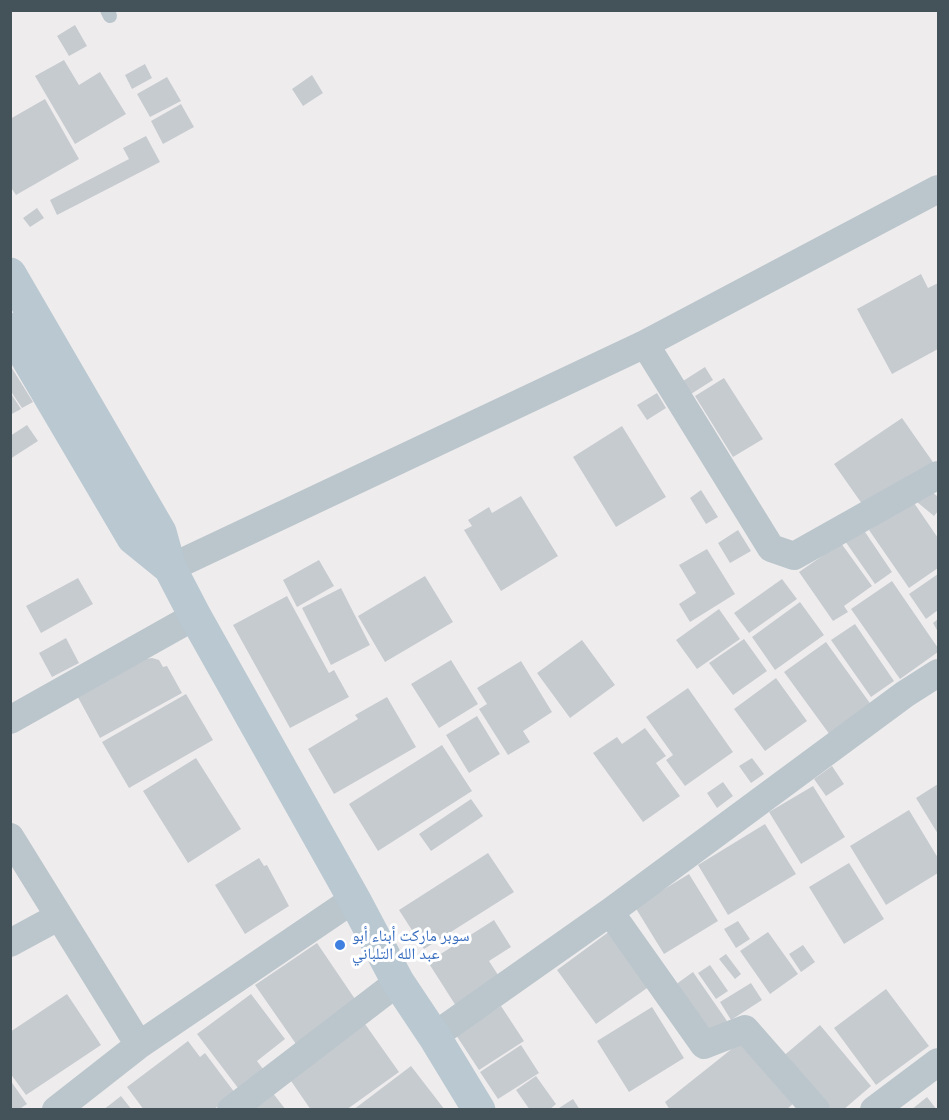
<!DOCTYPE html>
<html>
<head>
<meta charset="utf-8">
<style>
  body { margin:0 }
  #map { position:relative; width:949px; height:1120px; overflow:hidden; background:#efeced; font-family:Figtree,sans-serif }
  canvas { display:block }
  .frame { position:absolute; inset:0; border:12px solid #44535a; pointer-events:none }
</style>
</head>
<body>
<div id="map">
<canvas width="949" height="1120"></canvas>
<div class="frame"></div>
</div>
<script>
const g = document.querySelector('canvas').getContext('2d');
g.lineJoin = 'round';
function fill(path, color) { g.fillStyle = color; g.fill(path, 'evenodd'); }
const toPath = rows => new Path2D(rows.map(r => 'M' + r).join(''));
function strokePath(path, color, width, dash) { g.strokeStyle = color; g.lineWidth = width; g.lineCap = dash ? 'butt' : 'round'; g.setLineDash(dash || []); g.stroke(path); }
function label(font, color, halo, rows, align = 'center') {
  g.font = font + ' Figtree,"Noto Naskh Arabic",sans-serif'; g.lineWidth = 6; g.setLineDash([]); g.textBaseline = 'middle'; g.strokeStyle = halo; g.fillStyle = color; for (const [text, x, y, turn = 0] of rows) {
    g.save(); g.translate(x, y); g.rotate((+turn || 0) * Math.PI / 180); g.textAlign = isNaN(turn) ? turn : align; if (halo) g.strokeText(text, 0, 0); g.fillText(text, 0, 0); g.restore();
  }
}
const building = toPath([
  [75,25,87,46,69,56,57,36],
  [64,60,79,85,100,72,126,114,75,144,35,76],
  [145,64,152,78,132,89,125,75],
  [312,75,323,93,303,106,292,89],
  [167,77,181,101,150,117,137,94],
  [45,99,79,159,16,195,10,186,10,119],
  [181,104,194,127,163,144,151,121],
  [146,136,160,162,57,215,50,200,129,159,123,148],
  [37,208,44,218,30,227,23,218],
  [921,274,928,288,938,283,938,349,892,374,857,309],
  [10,365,33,402,22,408,10,390],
  [705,367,713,380,691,394,683,381],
  [724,378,763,439,733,457,695,396],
  [10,392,21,409,10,415],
  [657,393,666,408,647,420,637,405],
  [902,418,935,465,867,511,834,464],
  [27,425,38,441,10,459,10,436],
  [622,426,666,497,616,527,573,457],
  [929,489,938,497,938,511,934,516,917,502],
  [701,490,718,517,706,524,690,498],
  [521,496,558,556,501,591,464,530,472,526,468,520,489,507,492,513],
  [912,500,938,538,938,568,909,588,869,530],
  [863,529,892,572,875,584,845,541],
  [738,530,751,551,730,563,718,543],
  [841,543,872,586,844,606,848,612,833,621,799,572],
  [707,549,735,594,690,622,679,604,696,593,679,565],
  [319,560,334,586,297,607,283,580],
  [938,574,938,610,926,619,909,594],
  [425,576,453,622,385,662,358,616],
  [78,578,93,604,41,633,26,606],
  [782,579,797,599,749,633,734,613],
  [892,581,938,648,938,652,900,679,851,609],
  [341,588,370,645,331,665,302,608],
  [287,596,329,673,334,670,349,697,290,728,233,625],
  [800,602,824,635,775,670,752,637],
  [719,609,740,639,697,669,676,640],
  [938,619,938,632,933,623],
  [855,624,894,681,871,697,831,640],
  [66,638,79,663,52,677,39,653],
  [744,639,767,671,733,695,709,663],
  [582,640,615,685,570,718,537,673],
  [826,642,872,706,830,735,784,672],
  [152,658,159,660,163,667,167,666,182,693,100,738,74,690,145,659],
  [451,660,478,704,439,728,411,684],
  [521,661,552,712,523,731,530,742,508,755,479,709,487,704,477,688],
  [776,678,807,721,765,751,734,709],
  [688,688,733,752,685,786,666,760,673,755,646,717],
  [186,694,213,740,129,788,102,742],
  [387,697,416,747,334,794,308,749,358,719,355,715],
  [477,716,500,754,469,773,446,735],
  [645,728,666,756,656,763,680,796,643,822,593,753,617,737,622,744],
  [442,745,472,791,378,851,349,804],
  [196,758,241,829,188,863,143,791],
  [752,758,764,774,751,783,739,766],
  [832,766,844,784,826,796,814,779],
  [723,782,733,796,717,808,707,793],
  [938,784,938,834,916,798],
  [813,786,845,837,801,864,769,812],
  [471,799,483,816,431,851,419,834],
  [909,810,938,858,938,873,886,905,850,846],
  [765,824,796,874,728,915,698,865],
  [488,853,514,892,424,949,399,910],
  [259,858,264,866,267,865,289,906,245,934,215,885],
  [849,863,884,919,844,944,809,887],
  [689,874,718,921,664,954,635,907],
  [494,920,511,947,489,961,500,978,456,1006,428,962],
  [738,921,750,939,736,948,724,929],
  [610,931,650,986,596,1024,557,970],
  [768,932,798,974,770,994,740,951],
  [317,943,357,1002,296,1044,255,985],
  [803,945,815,962,801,972,789,954],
  [726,954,741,974,735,979,719,959],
  [710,965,728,991,716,999,698,973],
  [693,972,727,1021,710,1033,675,985],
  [751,983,762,1000,731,1020,720,1002],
  [886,989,929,1046,876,1085,834,1028],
  [67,994,101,1045,26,1095,10,1073,10,1032],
  [251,994,285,1039,257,1061,263,1069,238,1088,197,1034],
  [501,1006,524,1041,479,1070,456,1035],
  [652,1007,684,1058,629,1092,597,1041],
  [365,1024,399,1072,346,1110,311,1110,289,1078],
  [820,1025,871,1086,843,1110,824,1110,781,1058],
  [743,1040,794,1103,786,1110,670,1110,665,1102],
  [188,1041,200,1057,205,1053,235,1093,213,1110,144,1110,127,1087],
  [521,1045,539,1073,498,1099,480,1072],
  [411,1066,445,1110,353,1110],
  [536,1076,556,1104,549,1110,530,1110,516,1090],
  [10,1080,27,1104,18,1110,10,1110],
  [272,1092,286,1110,250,1110],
  [121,1096,132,1110,103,1110],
  [927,1097,937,1110,911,1110],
  [573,1099,580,1110,556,1110]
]);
const lane = toPath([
  [107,10,110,16]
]);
const street = toPath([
  [645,344,771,548,794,556,938,475],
  [170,568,645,344,938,189],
  [10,720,195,616],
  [10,837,139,1045],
  [610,912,704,1045,745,1029,816,1110],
  [10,943,58,917],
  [434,1036,610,912,905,694,938,673],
  [56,1110,139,1045,354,899],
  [231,1110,398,982],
  [874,1110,938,1062]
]);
const secondary = toPath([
  [10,274,160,532,170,568,195,616,354,899,398,982,434,1036,479,1110],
  [10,329,133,538,170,568]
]);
const markers = [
  [340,945,6,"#3f7fe0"]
];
const shopNames = [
  ["سوبر ماركت أبناء أبو",352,936],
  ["عبد الله التلباني",352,954]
];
fill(building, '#c6cbd0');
strokePath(lane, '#bac6cc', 14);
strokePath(street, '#bac6cc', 28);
strokePath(secondary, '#b9c8d1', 33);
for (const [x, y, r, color] of markers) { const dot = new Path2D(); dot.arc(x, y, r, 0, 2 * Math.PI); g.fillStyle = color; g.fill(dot); strokePath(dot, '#fff', 2); }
label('16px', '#366cbe', '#fff', shopNames, 'left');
</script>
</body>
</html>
